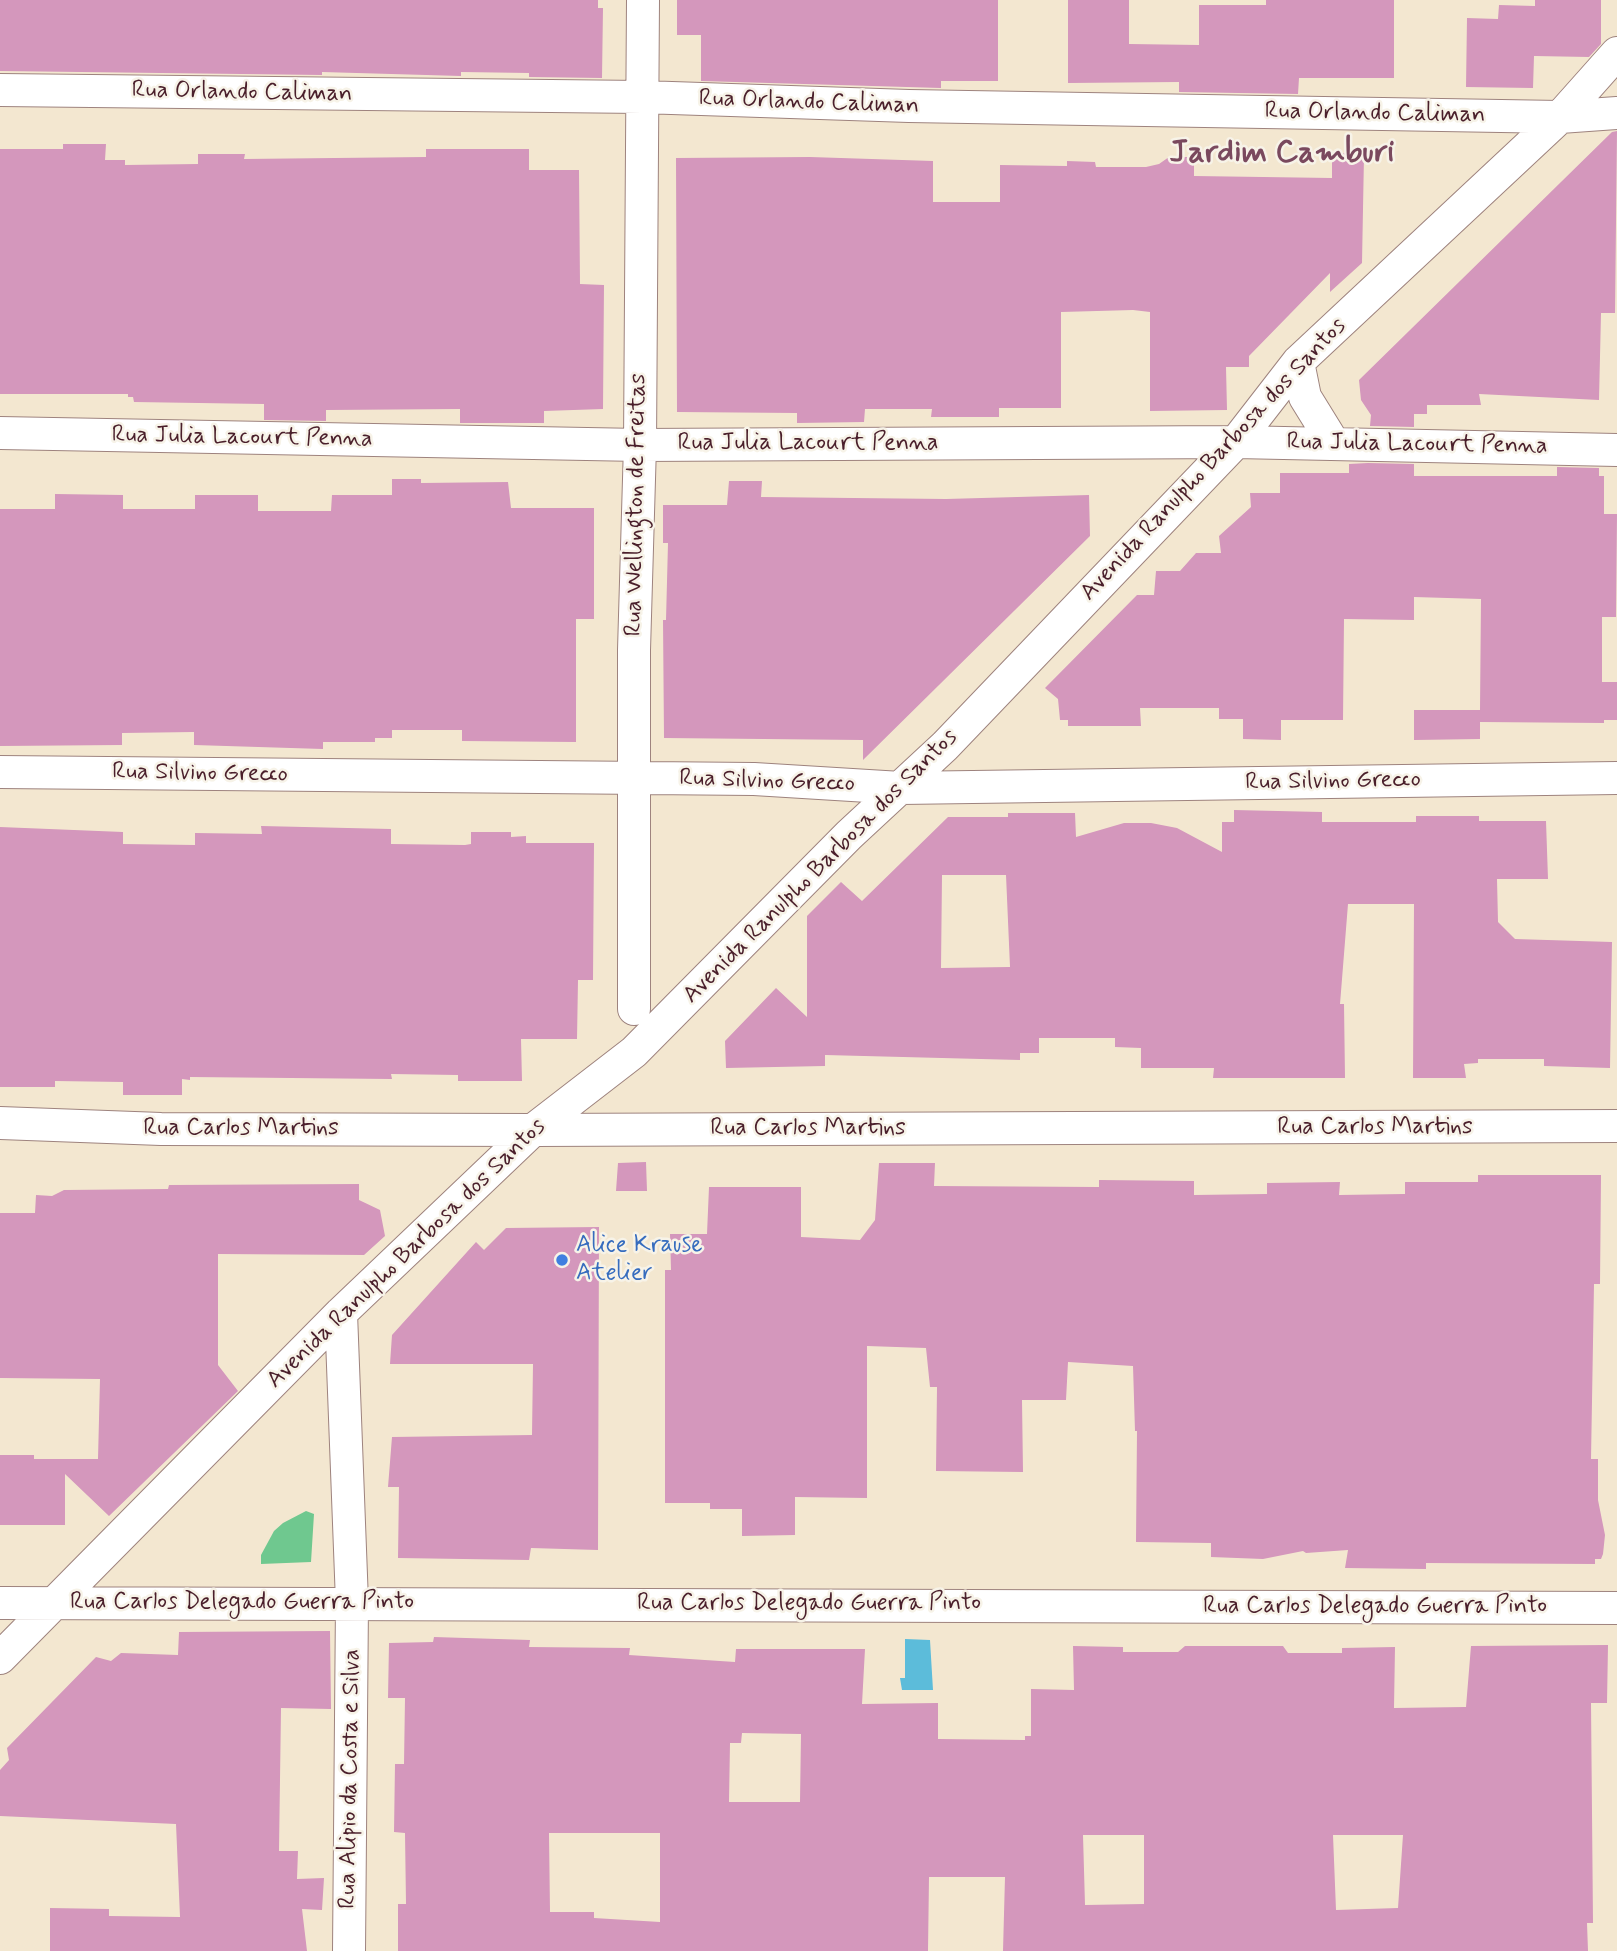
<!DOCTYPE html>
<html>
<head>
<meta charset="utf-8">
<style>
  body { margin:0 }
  canvas { display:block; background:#f3e7d0 }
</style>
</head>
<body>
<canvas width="1617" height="1951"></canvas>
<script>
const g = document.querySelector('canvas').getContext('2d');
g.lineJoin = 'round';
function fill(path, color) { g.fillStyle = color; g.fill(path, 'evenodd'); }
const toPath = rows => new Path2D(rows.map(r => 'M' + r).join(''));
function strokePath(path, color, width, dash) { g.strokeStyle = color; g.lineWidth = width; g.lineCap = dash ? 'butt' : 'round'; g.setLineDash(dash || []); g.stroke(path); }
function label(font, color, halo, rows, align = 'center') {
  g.font = font + ' Mynerve,sans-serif'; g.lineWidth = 5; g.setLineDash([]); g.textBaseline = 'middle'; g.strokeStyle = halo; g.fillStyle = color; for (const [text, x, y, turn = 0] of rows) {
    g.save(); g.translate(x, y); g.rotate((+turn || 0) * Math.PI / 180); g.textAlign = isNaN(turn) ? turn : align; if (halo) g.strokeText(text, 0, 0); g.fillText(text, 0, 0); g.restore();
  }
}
const green = toPath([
  [306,1511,314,1514,311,1562,261,1564,261,1555,274,1531,283,1523]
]);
const water = toPath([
  [905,1639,930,1640,933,1690,902,1690,900,1678,905,1678]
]);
const building = toPath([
  [0,0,598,0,598,8,603,8,602,78,529,77,529,73,461,72,461,76,322,72,322,75,0,71],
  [677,0,998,0,998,81,941,81,941,88,701,81,701,35,677,35],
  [1068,0,1129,0,1129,44,1199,45,1199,5,1266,5,1266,0,1394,0,1394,78,1299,78,1298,94,1179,92,1179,82,1068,83],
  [1535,0,1601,0,1601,44,1589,57,1534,56,1533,88,1466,87,1467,18,1498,19,1499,5,1535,6],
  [1617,131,1615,313,1601,313,1599,400,1479,394,1481,405,1427,405,1427,414,1414,414,1414,427,1370,426,1371,415,1361,400,1359,380,1612,132],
  [63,144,106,144,105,160,125,160,125,165,198,164,198,154,245,154,244,159,426,157,426,149,529,149,529,170,579,170,580,284,604,285,603,409,544,411,544,423,460,423,460,409,326,410,326,421,264,420,264,404,134,402,133,397,128,397,128,394,0,394,0,149,63,149],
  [1332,152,1364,155,1362,263,1330,292,1330,273,1249,356,1249,367,1226,367,1227,410,1150,411,1150,312,1133,310,1061,312,1061,408,999,408,999,417,931,417,932,409,865,409,864,422,797,423,797,413,677,412,676,158,810,157,933,161,933,202,1000,202,1000,165,1067,166,1067,161,1095,162,1096,167,1146,167,1159,164,1169,157,1194,157,1194,176,1332,178],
  [1368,463,1414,464,1414,476,1557,476,1557,467,1599,468,1599,476,1604,476,1604,514,1617,514,1616,617,1602,617,1602,682,1617,682,1617,720,1604,720,1604,723,1480,722,1480,739,1414,740,1414,710,1480,710,1481,599,1414,597,1414,620,1344,619,1343,720,1281,720,1281,740,1243,739,1243,719,1219,719,1219,708,1140,708,1141,726,1068,726,1068,720,1060,720,1058,699,1045,688,1137,595,1154,595,1156,571,1180,571,1196,553,1221,553,1219,536,1251,507,1250,493,1280,493,1280,473,1349,473,1349,464],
  [392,479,421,479,421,483,508,482,511,508,594,508,594,619,576,619,576,742,462,741,462,730,392,730,392,738,375,738,375,742,323,742,323,749,194,745,194,732,122,733,122,745,0,746,0,509,55,509,55,494,123,495,123,509,195,509,195,495,258,495,258,511,331,511,332,495,392,495],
  [729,481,762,481,761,497,946,499,1089,495,1090,536,863,760,863,740,664,738,663,620,666,620,668,543,663,543,663,505,727,505],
  [1234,810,1322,812,1322,822,1416,822,1416,816,1479,816,1479,821,1546,821,1548,879,1497,879,1498,922,1515,939,1612,942,1610,1068,1544,1066,1544,1059,1478,1059,1478,1063,1464,1064,1466,1078,1413,1078,1414,904,1348,904,1340,1004,1344,1004,1345,1078,1213,1078,1214,1068,1141,1068,1141,1048,1115,1047,1115,1038,1039,1038,1039,1053,1020,1053,1020,1060,825,1055,825,1066,726,1068,725,1041,776,988,807,1017,807,916,841,882,862,901,948,817,1008,817,1008,813,1075,813,1076,837,1124,823,1151,823,1177,828,1222,852,1222,822,1234,822],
  [942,875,1006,875,1010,967,941,968],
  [261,826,391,829,391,844,465,845,471,844,471,832,511,832,511,837,526,836,526,843,594,843,593,980,578,980,577,1039,521,1039,522,1081,458,1081,458,1075,391,1074,392,1079,190,1077,190,1080,182,1079,182,1095,123,1095,123,1082,55,1081,55,1087,0,1087,0,827,123,832,123,844,195,845,195,833,262,834],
  [646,1162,647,1191,616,1191,618,1163],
  [879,1163,935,1163,934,1186,1099,1187,1099,1180,1194,1181,1194,1195,1267,1194,1267,1183,1340,1182,1339,1195,1405,1194,1405,1182,1478,1182,1478,1175,1601,1175,1600,1284,1594,1284,1591,1459,1598,1459,1598,1500,1605,1535,1603,1554,1601,1559,1595,1559,1595,1564,1426,1563,1426,1569,1345,1568,1348,1550,1306,1553,1303,1551,1263,1559,1211,1557,1211,1543,1136,1542,1137,1431,1135,1431,1133,1366,1068,1362,1066,1400,1022,1400,1023,1472,936,1471,937,1387,930,1387,926,1348,867,1346,867,1498,795,1497,795,1535,742,1536,742,1509,710,1509,710,1503,665,1503,665,1270,671,1270,670,1234,707,1234,709,1187,801,1187,801,1237,860,1240,875,1220],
  [359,1184,359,1200,380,1210,385,1236,364,1255,218,1254,218,1365,238,1391,109,1516,65,1474,65,1525,0,1525,0,1455,34,1455,34,1459,98,1459,100,1379,0,1378,0,1213,35,1213,36,1195,52,1196,64,1190,168,1189,169,1185],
  [599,1227,598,1550,531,1548,529,1560,398,1558,399,1487,388,1487,392,1437,532,1435,533,1364,390,1364,392,1335,476,1242,484,1250,506,1228],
  [330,1631,331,1709,281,1708,279,1851,298,1851,297,1879,324,1878,322,1910,302,1909,307,1951,50,1951,50,1908,109,1909,109,1916,180,1917,176,1824,0,1816,0,1770,9,1760,7,1748,96,1657,111,1661,121,1653,178,1655,179,1632],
  [434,1637,530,1640,529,1647,630,1648,629,1655,735,1662,736,1649,865,1649,862,1704,938,1703,938,1739,1025,1740,1025,1736,1031,1736,1031,1689,1074,1690,1073,1646,1123,1647,1123,1652,1178,1652,1185,1646,1283,1646,1288,1653,1342,1653,1342,1648,1395,1647,1394,1708,1466,1707,1471,1646,1608,1645,1607,1703,1591,1703,1593,1923,1587,1923,1588,1951,1003,1951,1005,1877,929,1877,928,1951,398,1951,398,1904,406,1904,405,1833,394,1832,395,1764,404,1764,405,1698,388,1698,389,1643,433,1642],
  [742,1733,801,1734,800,1802,729,1802,730,1743,741,1743],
  [549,1833,660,1833,660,1922,594,1918,594,1912,550,1912],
  [1083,1835,1144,1835,1144,1904,1085,1905],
  [1333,1835,1403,1835,1398,1908,1336,1910]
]);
const minor = toPath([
  [0,90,642,97,909,106,1560,117,1617,113],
  [1298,362,1305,397,1334,444],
  [0,433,640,445,1236,442,1617,450],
  [0,772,754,779,901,788,1617,778],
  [634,1009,634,650,640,445,643,0],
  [0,1123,161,1129,533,1130,1617,1126],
  [341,1313,352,1602,349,1951],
  [0,1603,1617,1608],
  [0,1658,341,1313,533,1130,634,1052,849,835,945,746,1236,442,1298,362,1560,117,1617,53]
]);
const markers = [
  [562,1260,7,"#3f7fe0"]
];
const streetNames = [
  ["Rua Orlando Caliman",242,93,1],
  ["Rua Orlando Caliman",809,103,2],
  ["Rua Orlando Caliman",1375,114,1],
  ["Rua Julia Lacourt Penna",242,438,1],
  ["Rua Julia Lacourt Penna",808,444],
  ["Rua Julia Lacourt Penna",1417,445,1],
  ["Avenida Ranulpho Barbosa dos Santos",1214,460,-47],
  ["Rua Wellington de Freitas",637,505,-89],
  ["Rua Silvino Grecco",200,774,1],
  ["Rua Silvino Grecco",767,782,2],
  ["Rua Silvino Grecco",1333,782,-1],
  ["Avenida Ranulpho Barbosa dos Santos",821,867,-45],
  ["Rua Carlos Martins",1375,1128],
  ["Rua Carlos Martins",241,1129],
  ["Rua Carlos Martins",808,1129],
  ["Avenida Ranulpho Barbosa dos Santos",407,1254,-44],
  ["Rua Carlos Delegado Guerra Pinto",242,1603],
  ["Rua Carlos Delegado Guerra Pinto",809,1604],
  ["Rua Carlos Delegado Guerra Pinto",1375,1607],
  ["Rua Alipio da Costa e Silva",351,1779,-89]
];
const shopNames = [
  ["Alice Krause",576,1246],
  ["Atelier",576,1274]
];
const districtNames = [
  ["Jardim Camburi",1282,154]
];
fill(green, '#6fc88f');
fill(water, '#5cbcda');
fill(building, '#d497bc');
strokePath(minor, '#9e837e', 34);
strokePath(minor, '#fff', 32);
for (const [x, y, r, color] of markers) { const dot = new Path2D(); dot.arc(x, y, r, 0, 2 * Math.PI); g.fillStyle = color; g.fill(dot); strokePath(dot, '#f7f3e8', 2.5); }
label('24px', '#4a1f2b', '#f7f3e8', streetNames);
label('24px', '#366cbe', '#f7f3e8', shopNames, 'left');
label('bold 32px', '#7a495e', '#f7f3e8', districtNames);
</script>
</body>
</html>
